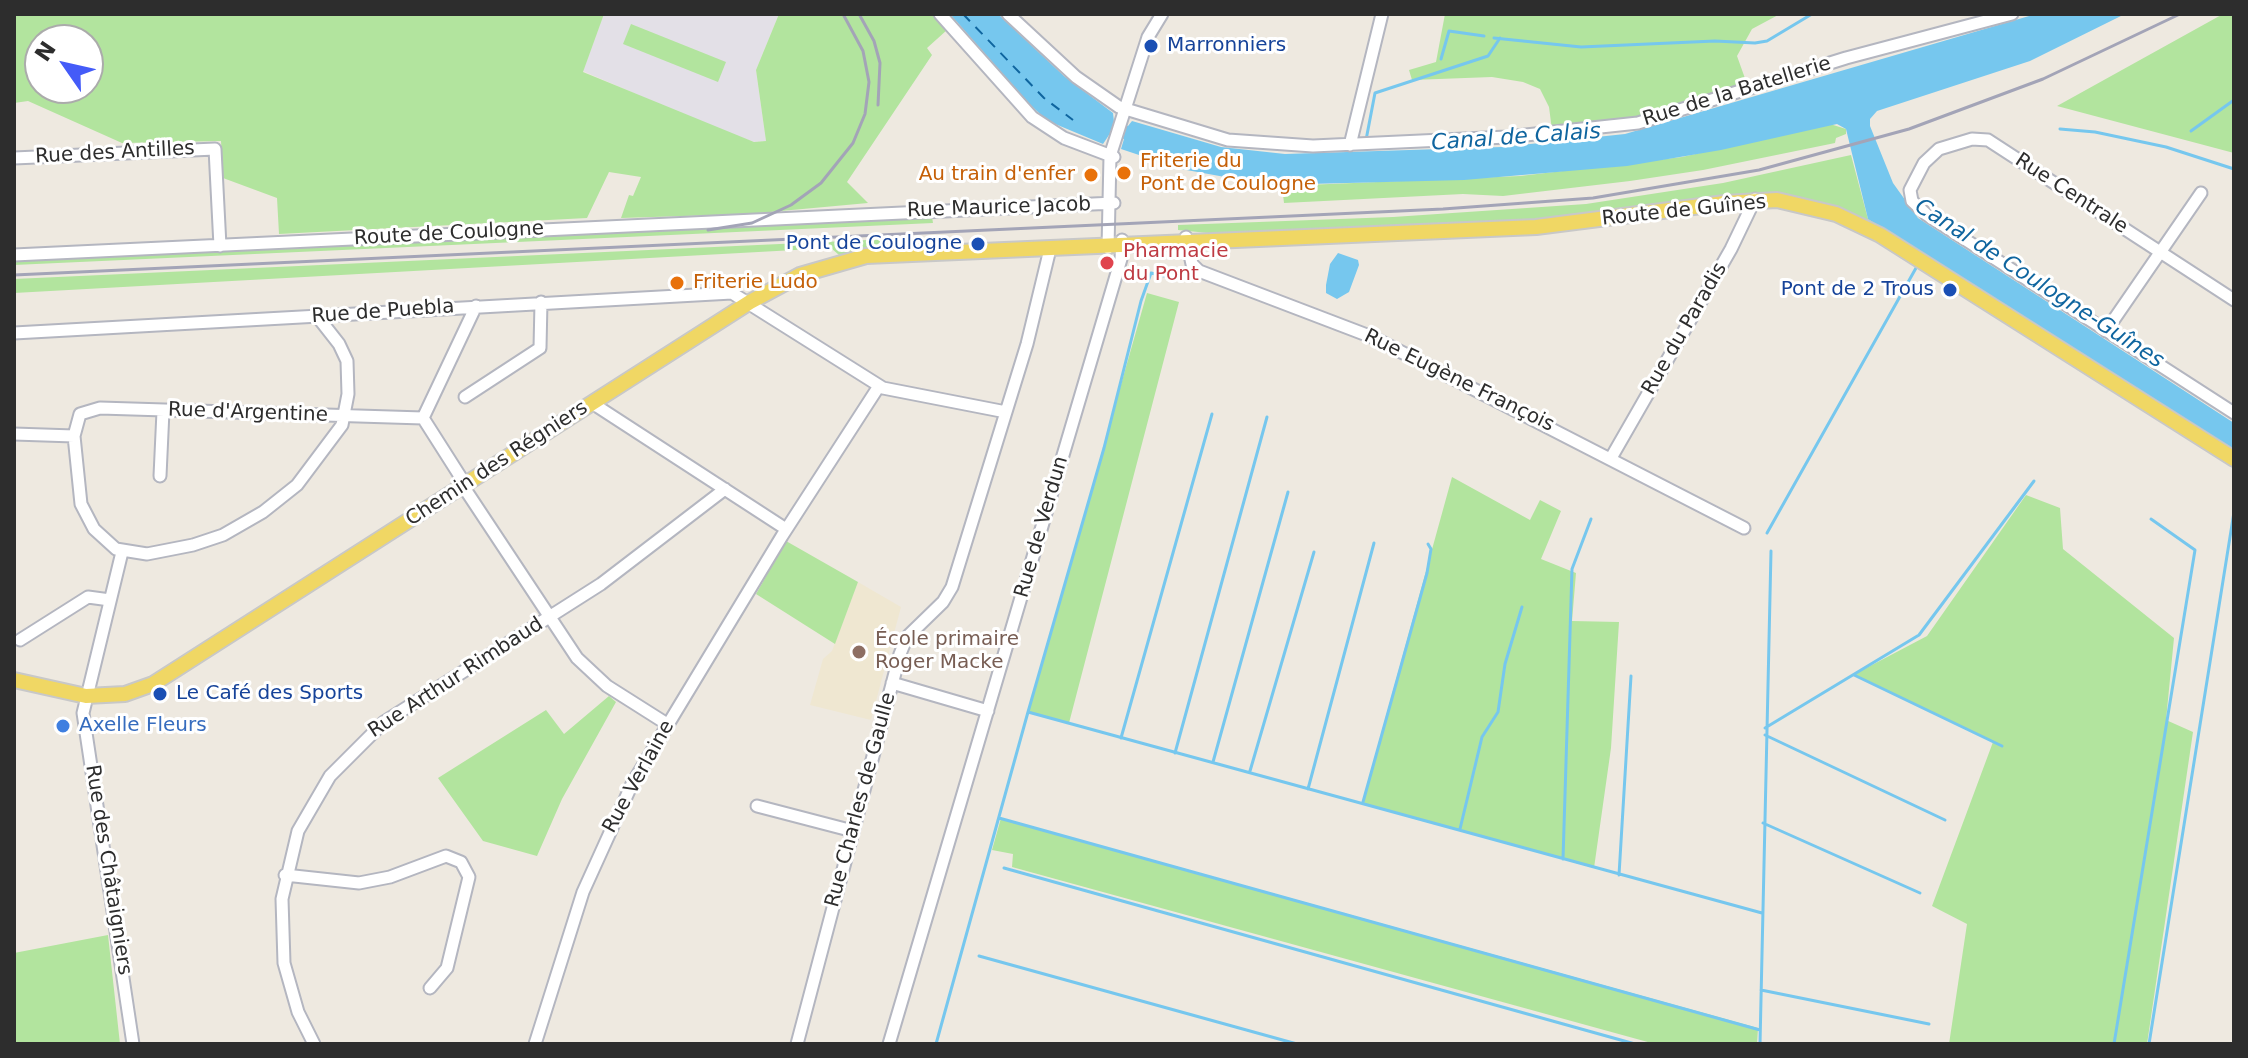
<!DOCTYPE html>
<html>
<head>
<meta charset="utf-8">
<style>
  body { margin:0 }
  #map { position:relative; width:2248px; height:1058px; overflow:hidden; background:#eee9e0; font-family:"DejaVu Sans",sans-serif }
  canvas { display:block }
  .frame { position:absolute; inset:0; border:16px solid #2d2d2d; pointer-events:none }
  .north { position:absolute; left:24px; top:24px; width:80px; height:80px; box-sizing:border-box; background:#fff; border:2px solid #ababab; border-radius:50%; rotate:304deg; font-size:22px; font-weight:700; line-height:32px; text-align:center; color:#2d2d2d }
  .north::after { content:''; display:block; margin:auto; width:28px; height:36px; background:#445bf8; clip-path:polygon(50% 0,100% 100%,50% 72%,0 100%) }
</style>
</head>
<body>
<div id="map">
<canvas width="2248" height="1058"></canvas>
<div class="frame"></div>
<div class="north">N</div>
</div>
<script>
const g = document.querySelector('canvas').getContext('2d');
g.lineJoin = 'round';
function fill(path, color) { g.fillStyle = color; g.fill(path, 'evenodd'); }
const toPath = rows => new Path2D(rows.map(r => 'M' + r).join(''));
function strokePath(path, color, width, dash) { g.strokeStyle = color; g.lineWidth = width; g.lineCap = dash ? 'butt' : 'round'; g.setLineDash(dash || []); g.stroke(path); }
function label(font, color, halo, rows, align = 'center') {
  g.font = font + ' "DejaVu Sans",sans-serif'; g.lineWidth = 6; g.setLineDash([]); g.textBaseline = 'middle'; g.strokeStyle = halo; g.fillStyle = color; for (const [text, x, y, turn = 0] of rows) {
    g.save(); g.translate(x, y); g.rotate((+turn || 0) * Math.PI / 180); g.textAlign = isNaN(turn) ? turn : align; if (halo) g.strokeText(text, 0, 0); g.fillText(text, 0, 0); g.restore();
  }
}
const industrial = toPath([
  [604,14,779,14,756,70,766,141,754,142,712,127,583,71]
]);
const education = toPath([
  [858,582,901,607,871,720,810,705,823,659,832,651]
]);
const green = toPath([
  [14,14,604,14,583,72,754,142,766,141,756,70,779,14,950,14,957,21,927,48,932,55,847,182,868,203,748,214,621,218,629,195,633,196,641,177,609,172,587,218,279,234,277,198,223,178,221,141,122,143,28,101,14,103],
  [40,40,88,40,88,88,40,88],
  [1445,14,1687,15,1780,14,1752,29,1737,56,1747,84,1628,121,1552,130,1549,107,1540,89,1523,82,1492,77,1412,80,1409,70,1436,62],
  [2223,14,2234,14,2234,153,2057,106],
  [631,24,726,62,718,82,623,44],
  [1830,124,1846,129,1846,134,1836,138,1835,143,1703,170,1630,181,1503,196,1463,194,1284,203,1282,186,1520,176,1682,157],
  [1851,155,1868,219,1921,251,1917,252,1841,209,1788,196,1758,193,1580,218,1440,227,1208,233,1178,230,1178,225,1393,217,1586,204,1723,183],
  [932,217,933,223,14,265,14,260],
  [933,237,934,248,839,255,831,248,14,293,14,279],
  [1147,293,1179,302,1069,723,1028,712],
  [1452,477,1530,520,1540,500,1561,511,1541,559,1576,573,1572,621,1619,622,1611,748,1594,868,1362,803],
  [2026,495,2060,508,2063,549,2174,638,2166,720,2193,732,2147,1044,1949,1044,1967,924,1932,906,1993,742,1853,675,1927,636],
  [786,541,858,582,835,644,756,594],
  [609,696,616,702,562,799,537,856,483,841,438,778,546,710,564,734],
  [1001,818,1758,1028,1757,1044,1655,1044,1012,867,1013,854,992,850],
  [108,935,120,1044,14,1044,14,953]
]);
const water = toPath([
  [950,14,998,14,1064,76,1113,113,1114,122,1128,126,1132,121,1221,147,1285,154,1502,147,1625,134,2036,14,2125,14,2030,61,1877,111,1870,119,1870,126,1893,183,1918,218,2234,423,2234,451,1868,219,1846,129,1837,124,1721,150,1627,166,1464,180,1269,185,1181,169,1121,149,1124,139,1109,135,1103,144,1048,121,1029,104],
  [1338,253,1358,260,1359,265,1349,292,1337,299,1326,293,1326,285,1330,264]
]);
const stream = toPath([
  [1494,38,1581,47,1715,41,1755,43,1767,41,1812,14],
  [1441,59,1449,31,1484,36],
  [2060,129,2095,132,2166,147,2234,169],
  [2191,131,2234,100],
  [1366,140,1375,93,1488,56,1500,38],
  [1183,280,1151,273,1141,301,1104,448,1028,712,1762,913],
  [1767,533,1916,268],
  [1854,675,2002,746],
  [1765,728,1919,635,2034,481],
  [1765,735,1945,820],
  [1121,738,1212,414],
  [1175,753,1267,417],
  [1213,762,1288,492],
  [1250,771,1314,552],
  [1308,789,1374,543],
  [1363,802,1427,573,1431,549,1428,544],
  [999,818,1760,1030],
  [1763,823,1920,893],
  [1460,829,1482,737,1498,712,1505,664,1522,607],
  [1563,859,1572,569,1591,519],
  [1004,868,1635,1044],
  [1619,875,1631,676],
  [979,956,1297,1044],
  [1761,990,1929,1024],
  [936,1044,1028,712],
  [1760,1044,1771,551],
  [2114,1044,2195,550,2151,519],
  [2149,1044,2234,512]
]);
const ferry = toPath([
  [963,14,1044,98,1073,120]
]);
const minor = toPath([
  [940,14,1032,117,1064,138,1114,157],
  [1008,14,1076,77,1119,107,1228,140,1313,146,1507,137,1638,123,1846,58,2012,14],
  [1350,145,1382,14],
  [14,158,215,149,220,246],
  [1186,237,1192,264,1199,271,1372,337,1744,528],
  [1108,248,1110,156,1148,37,1162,14],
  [14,255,1114,203],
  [2234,300,1988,140,1972,139,1939,149,1924,163,1910,190,1912,201,1927,215,2234,413],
  [2106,331,2201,193],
  [14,333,732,293,883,388,1006,412],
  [465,397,540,348,541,302],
  [592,403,786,529],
  [423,418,476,306],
  [423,418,465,484],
  [14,434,74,436,80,414,100,408,423,418],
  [74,436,81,504,94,529,116,549,147,554,193,545,223,535,263,512,297,485,342,425,348,394,347,361,339,344,317,316],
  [1611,458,1731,249,1755,199],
  [160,476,163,411],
  [463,486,577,658,607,686,667,724],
  [122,552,83,713,133,1044],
  [20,640,88,597,110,600],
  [892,683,988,711],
  [757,806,853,831],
  [285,875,359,883,390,877,446,856,461,862,469,877,447,968,430,988],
  [314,1044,298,1012,284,963,282,899,298,831,330,776,384,722,601,584,725,489],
  [535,1044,583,892,632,784,782,536,879,386],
  [797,1044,900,654,907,637,943,602,952,587,1027,344,1050,249],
  [889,1044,1121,259,1122,240]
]);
const major = toPath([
  [14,680,86,696,125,694,153,684,750,302,800,275,866,256,1536,227,1725,203,1777,200,1836,214,1880,235,2234,459]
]);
const rail = toPath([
  [859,14,874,41,880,63,878,105],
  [708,230,752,223,791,205,821,183,853,143,865,114,869,82,863,51,843,14],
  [14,275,1443,209,1593,198,1759,170,1909,129,2043,79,2180,14]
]);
const markers = [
  [1151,46,8,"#1a4fb4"],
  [1124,173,8,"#e8710a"],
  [1091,175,8,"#e8710a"],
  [978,244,8,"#1a4fb4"],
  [1107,263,8,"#e0444e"],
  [677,283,8,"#e8710a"],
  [1950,290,8,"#1a4fb4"],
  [859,652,8,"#8d6e63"],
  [160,694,8,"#1a4fb4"],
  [63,726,8,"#3f7fe0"]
];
const transitNames = [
  ["Marronniers",1167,46],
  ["Pont de Coulogne",962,244,"right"],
  ["Pont de 2 Trous",1934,290,"right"],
  ["Le Café des Sports",176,694]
];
const streetNames = [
  ["Rue de la Batellerie",1737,92,-17],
  ["Rue des Antilles",115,153,-3],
  ["Rue Centrale",2071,194,33],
  ["Rue Maurice Jacob",999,208,-2],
  ["Route de Guînes",1684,211,-6],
  ["Route de Coulogne",449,234,-3],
  ["Rue de Puebla",383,312,-4],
  ["Rue du Paradis",1685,329,-60],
  ["Rue Eugène François",1459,381,26],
  ["Rue d'Argentine",248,413,2],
  ["Chemin des Régniers",497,464,-33],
  ["Rue de Verdun",1042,527,-74],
  ["Rue Arthur Rimbaud",456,678,-33],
  ["Rue Verlaine",639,777,-61],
  ["Rue Charles de Gaulle",861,800,-75],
  ["Rue des Châtaigniers",108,870,81]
];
const foodNames = [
  ["Friterie du",1140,162],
  ["Pont de Coulogne",1140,185],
  ["Au train d'enfer",1075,175,"right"],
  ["Friterie Ludo",693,283]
];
const healthNames = [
  ["Pharmacie",1123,252],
  ["du Pont",1123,275]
];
const educationNames = [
  ["École primaire",875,640],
  ["Roger Macke",875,663]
];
const shopNames = [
  ["Axelle Fleurs",79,726]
];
const waterNames = [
  ["Canal de Calais",1516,138,-4],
  ["Canal de Coulogne-Guînes",2039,284,33]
];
fill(industrial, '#e3e0e7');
fill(education, '#efe7d1');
fill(green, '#b2e49e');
fill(water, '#76c7ee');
strokePath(stream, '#76c7ee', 3);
strokePath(ferry, '#0f659f', 2, [10, 8]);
strokePath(minor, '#b4b6c0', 15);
strokePath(major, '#c8c8c8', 18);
strokePath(minor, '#fff', 11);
strokePath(major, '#f0d764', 14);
strokePath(rail, '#a3a4b7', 3);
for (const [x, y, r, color] of markers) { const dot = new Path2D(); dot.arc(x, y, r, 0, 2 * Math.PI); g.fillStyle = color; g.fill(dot); strokePath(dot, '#fff', 3); }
label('20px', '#164399', '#fff', transitNames, 'left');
label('20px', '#2d2d2d', '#fff', streetNames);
label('20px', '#c56008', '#fff', foodNames, 'left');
label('20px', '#be3a42', '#fff', healthNames, 'left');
label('20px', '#785e54', '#fff', educationNames, 'left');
label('20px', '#366cbe', '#fff', shopNames, 'left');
label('italic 22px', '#0f659f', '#fff', waterNames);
</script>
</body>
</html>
